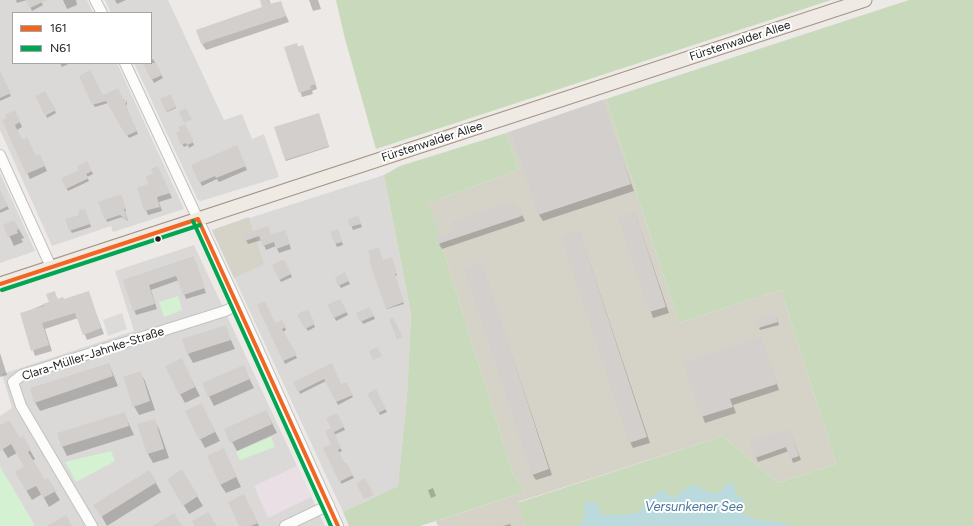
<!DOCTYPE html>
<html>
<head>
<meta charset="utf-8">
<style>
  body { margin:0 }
  #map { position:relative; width:973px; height:526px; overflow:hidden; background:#ece9e6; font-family:Figtree,sans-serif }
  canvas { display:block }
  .legend { position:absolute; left:12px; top:12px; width:140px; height:52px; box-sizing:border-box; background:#fff; border:1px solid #a5a5a5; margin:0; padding:5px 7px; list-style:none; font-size:12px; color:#1e1e1e }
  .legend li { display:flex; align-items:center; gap:8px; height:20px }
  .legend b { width:20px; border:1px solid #a5a5a5 }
</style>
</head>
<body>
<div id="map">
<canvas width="973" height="526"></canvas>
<ul class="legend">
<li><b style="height:5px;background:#f26522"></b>161</li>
<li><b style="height:5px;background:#00a651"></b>N61</li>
</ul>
</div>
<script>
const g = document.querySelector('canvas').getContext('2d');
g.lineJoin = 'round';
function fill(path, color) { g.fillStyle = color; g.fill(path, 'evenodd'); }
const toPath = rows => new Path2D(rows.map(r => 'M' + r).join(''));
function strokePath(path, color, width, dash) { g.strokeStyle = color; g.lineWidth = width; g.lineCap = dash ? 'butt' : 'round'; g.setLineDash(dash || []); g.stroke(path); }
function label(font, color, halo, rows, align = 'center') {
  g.font = font + ' Figtree,sans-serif'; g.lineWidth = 4; g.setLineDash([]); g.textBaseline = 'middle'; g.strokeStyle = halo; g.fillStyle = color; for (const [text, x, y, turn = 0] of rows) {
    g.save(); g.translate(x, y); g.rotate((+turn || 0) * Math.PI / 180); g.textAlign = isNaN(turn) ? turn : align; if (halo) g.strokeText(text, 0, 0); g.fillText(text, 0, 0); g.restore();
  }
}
const residential = toPath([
  [0,0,87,0,93,13,13,13,13,63,117,63,184,209,113,232,111,226,52,246,0,130],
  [105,0,168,0,224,120,242,114,252,139,264,134,279,177,201,201,198,200,134,63,151,63,151,13,111,13],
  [0,173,35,251,0,263],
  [384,175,411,314,407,396,398,486,343,512,212,230],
  [194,245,325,526,35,526,0,467,0,416,12,408,2,374,134,331,115,271]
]);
const industrial = toPath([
  [297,466,311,497,268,518,254,486]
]);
const construction = toPath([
  [606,99,679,323,781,290,836,464,778,483,723,436,518,502,525,526,438,526,436,521,525,492,513,474,441,243,438,244,436,237,428,203,519,170,506,133],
  [249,217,264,264,234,278,212,230]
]);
const forest = toPath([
  [336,0,831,0,376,149,345,39],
  [909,0,973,0,973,526,525,526,517,503,723,436,778,483,836,464,781,290,679,323,606,99],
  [506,133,519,170,428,203,440,236,436,238,438,244,441,243,513,474,525,492,420,526,349,526,343,512,398,486,407,396,411,314,384,175,400,166]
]);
const park = toPath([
  [178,296,182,310,164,317,159,302],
  [271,437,275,447,240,460,236,452],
  [111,451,115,461,76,482,65,462],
  [0,467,35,526,0,526]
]);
const parking = toPath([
  [122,313,127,329,108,336,103,320]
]);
const water = toPath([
  [732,481,737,496,745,499,735,510,757,520,778,522,790,526,578,526,584,520,585,502,596,502,602,515,633,514,642,509,646,500,662,490,673,498,683,490,694,484,701,489,716,494]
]);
const shadow = toPath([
  [16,0,40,0,43,5,32,11,27,0,17,3],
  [63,0,76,0,77,5,67,9],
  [115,0,126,0,117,4],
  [261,0,269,0,271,5,280,2,289,22,206,50,202,44,263,8],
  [309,0,318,0,321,9,313,11],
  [303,46,317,89,312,91,313,94,302,97,286,48],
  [153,59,163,78,154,83,144,63,151,63,151,60],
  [60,63,70,63,62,67],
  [0,77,11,96,0,101],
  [45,92,56,113,47,118,46,115],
  [170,95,176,108,167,112,161,99],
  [102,96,124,104,126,103,126,100,127,103,126,107,138,134,129,138,114,111,108,103,95,107,93,104],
  [601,102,634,191,543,221,539,215,513,131],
  [319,115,329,147,286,161,285,160],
  [17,116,22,127,17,130,22,141,36,157,42,160,47,171,30,179,4,121],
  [185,126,194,145,189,148,188,145,184,147,177,133,181,131],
  [238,150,247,170,219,182,217,179,202,186,192,166],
  [87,162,93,174,87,177,89,181,68,191,62,179,80,170],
  [160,172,172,198,159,202,162,211,148,215,138,188,150,185],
  [0,193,9,209,0,213],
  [122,198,126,211,125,212,128,221,122,217,107,222,106,219],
  [516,208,519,208,525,221,442,249,439,244,451,233],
  [86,213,91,227,72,233,70,230],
  [635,213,669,313,653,318,619,218],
  [358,217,362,227,353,230,349,220],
  [14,221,24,238,21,239,23,242,14,246,4,225],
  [268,227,271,236,287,236,291,249,279,253,276,246,266,250,262,240,248,244,246,240],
  [579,231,650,443,633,448,630,442],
  [331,233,339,233,343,245,337,247],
  [194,258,206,293,186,299,179,280,151,290,157,309,136,315,124,280],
  [392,260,397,275,395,276,404,304,387,309,383,261],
  [481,263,552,475,536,480,532,474],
  [286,265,292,277,281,282,280,280],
  [345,274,350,284,341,288,339,285],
  [54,292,58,300,64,300,88,292,104,334,87,340,78,318,45,329,52,351,35,356,21,314,50,302],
  [340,300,348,315,336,321,329,305],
  [258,306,275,324,282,321,286,330,283,332,297,358,285,364],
  [307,311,315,327,308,331,298,315],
  [371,311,375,319,363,324,358,314],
  [777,317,779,325,760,330,759,328],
  [225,327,235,349,193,363,188,354],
  [761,338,779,390,733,405,736,413,705,423,684,363],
  [0,353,7,375,0,377],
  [109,364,118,386,40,411,35,402],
  [331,364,341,385,346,383,353,397,338,405,326,381,300,394,295,383],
  [243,366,254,388,214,406,203,384],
  [186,369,200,396,185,403,180,394],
  [140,372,145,381,155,410,139,415,134,406],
  [375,391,387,412,380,415,369,394],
  [266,411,277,433,237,451,225,429],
  [124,413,134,435,67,456,62,446],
  [206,414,220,441,205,448,200,439],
  [337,414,345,430,334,435,342,451,338,453,354,478,341,484,333,445,332,429],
  [154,420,159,429,169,458,153,463,148,454],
  [0,427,19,440,23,438,35,459,32,461,44,481,47,479,60,500,49,507,42,494,32,500,16,473,25,467,17,453,8,458,0,445],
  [790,431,801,460,793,463,789,451,758,462,756,457,782,433],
  [228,459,241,487,226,493,220,484],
  [149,471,161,492,107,526,95,505],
  [182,471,203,506,189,514,168,479],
  [433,488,436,496,431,498,428,490],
  [249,505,259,526,240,526],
  [510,524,511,526,503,526]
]);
const building = toPath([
  [26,0,47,0,30,8],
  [260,0,268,0,270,4,281,1,286,16,201,44,196,30,262,7],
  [297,43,298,47,303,45,316,84,310,86,311,89,299,93,284,47],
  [143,63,156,63,162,75,151,80],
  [90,70,103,95,118,88,123,99,126,99,125,103,137,131,126,136,106,101,92,105,79,76],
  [0,71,11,93,0,98],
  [45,91,56,110,45,116,35,96],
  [170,94,176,107,166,112,160,99],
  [602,100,631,184,538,215,512,131],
  [186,108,192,119,184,123,179,112],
  [15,110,20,122,15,125,22,140,27,137,36,156,40,154,45,166,26,174,2,120,7,118,5,115],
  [319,113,329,146,285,160,274,127],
  [185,124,194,142,187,145,186,143,181,145,176,132,180,131,178,127],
  [237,145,246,166,216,178,215,176,199,183,191,165],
  [87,161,92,171,86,174,89,178,66,189,61,178,79,170,77,166],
  [158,166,170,193,157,197,160,207,144,211,137,188,148,184,146,176,153,174,151,169],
  [0,189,8,206,0,210],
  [121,194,126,208,124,209,127,220,120,215,105,220,98,202],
  [513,201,516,208,520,207,523,215,519,217,438,244,436,237,450,233,449,230,454,229,451,222],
  [85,209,90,224,69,231,65,219,79,215,78,211],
  [635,212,666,307,649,312,618,217],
  [358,216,361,224,350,227,348,219],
  [14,220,19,229,17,230,18,233,8,237,3,225],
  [268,226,271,235,285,230,290,244,276,249,274,242,263,246,259,236,245,241,243,235],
  [338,229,342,242,335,244,330,232],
  [579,230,647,437,629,443,561,236],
  [379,247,383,260,392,257,397,274,395,274,404,302,386,309,369,261,371,260,368,251],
  [194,256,205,288,183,295,176,276,149,285,155,304,133,311,123,280],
  [282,260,285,261,291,274,279,280,272,265],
  [482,262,549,469,532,475,464,268],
  [345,272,349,281,338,286,335,278],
  [55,291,57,299,63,297,64,299,89,291,101,328,83,335,75,313,42,323,49,345,31,351,20,313,44,306,43,304,49,302,46,294],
  [340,299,347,312,334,318,327,305],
  [265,301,275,323,282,320,286,327,282,329,297,355,283,361,257,305],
  [370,307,374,316,360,322,356,313],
  [308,309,315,324,305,329,297,314],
  [776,313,778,322,758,328,755,320],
  [393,317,403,337,397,340,389,319],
  [226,325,231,340,187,354,182,339],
  [761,336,777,384,730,399,733,407,701,417,683,362],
  [377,347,382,356,373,360,369,351],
  [182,358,195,387,179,395,165,366],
  [109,363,113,376,34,403,30,388],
  [332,363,341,384,346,382,353,395,336,402,324,379,298,392,293,382],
  [244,365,250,379,208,397,202,383],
  [141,371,150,401,133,407,123,377],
  [376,389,386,409,378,413,367,394],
  [202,403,215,432,199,440,185,411],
  [266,410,272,424,230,443,224,429],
  [125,412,129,426,61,447,57,433],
  [337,413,344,427,334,432,341,448,338,450,345,464,347,463,353,475,339,482,323,448,331,444,325,431,331,428,326,418],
  [155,419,164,449,147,454,137,424],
  [9,420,20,438,23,436,31,450,28,452,45,480,48,478,56,491,43,498,36,486,26,491,15,472,24,467,11,444,0,451,0,425],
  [790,429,799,456,790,459,786,447,755,458,749,441,782,430,782,432],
  [224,448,236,477,220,485,207,456],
  [182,469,198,496,183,506,167,479],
  [149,470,157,482,101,517,93,505],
  [365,478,374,495,364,499,356,483],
  [244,494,258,523,251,526,239,526,228,502],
  [208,512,217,526,195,526,192,521],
  [174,513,182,526,152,526],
  [66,515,72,526,47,526]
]);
const minor = toPath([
  [95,0,102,13],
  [125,63,238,305,338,526],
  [0,155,51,267],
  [92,526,21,406,13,382,22,375,225,311,238,305],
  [285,526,329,505]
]);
const major = toPath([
  [0,284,865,0]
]);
const bus1 = toPath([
  [198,219,338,526],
  [0,284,198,219]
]);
const bus2 = toPath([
  [193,221,331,526],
  [2,290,200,225]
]);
const markers = [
  [158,239,3.5,"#1e1e1e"]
];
const streetNames = [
  ["Fürstenwalder Allee",740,41,-18],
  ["Fürstenwalder Allee",432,142,-18],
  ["Clara-Müller-Jahnke-Straße",93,354,-18]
];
const waterNames = [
  ["Versunkener See",694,507]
];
fill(residential, '#dbd9d8');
fill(industrial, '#e9dfe5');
fill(construction, '#d5d3c8');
fill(forest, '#c9dabc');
fill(park, '#d4f1d2');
fill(parking, '#dcdbda');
fill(water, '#badade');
fill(shadow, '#0003');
fill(building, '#d3cfcd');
strokePath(minor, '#c3c2c1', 12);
strokePath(major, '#a29583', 15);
strokePath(minor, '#fcfcfb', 10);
strokePath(major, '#f0eae4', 13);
strokePath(bus1, '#f26522', 4);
strokePath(bus2, '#00a651', 4);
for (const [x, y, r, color] of markers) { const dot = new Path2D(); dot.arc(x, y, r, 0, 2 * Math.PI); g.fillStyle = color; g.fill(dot); strokePath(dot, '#fff', 1.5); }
label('12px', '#1e1e1e', '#fff', streetNames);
label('italic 13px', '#46779c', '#fff', waterNames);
</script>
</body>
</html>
